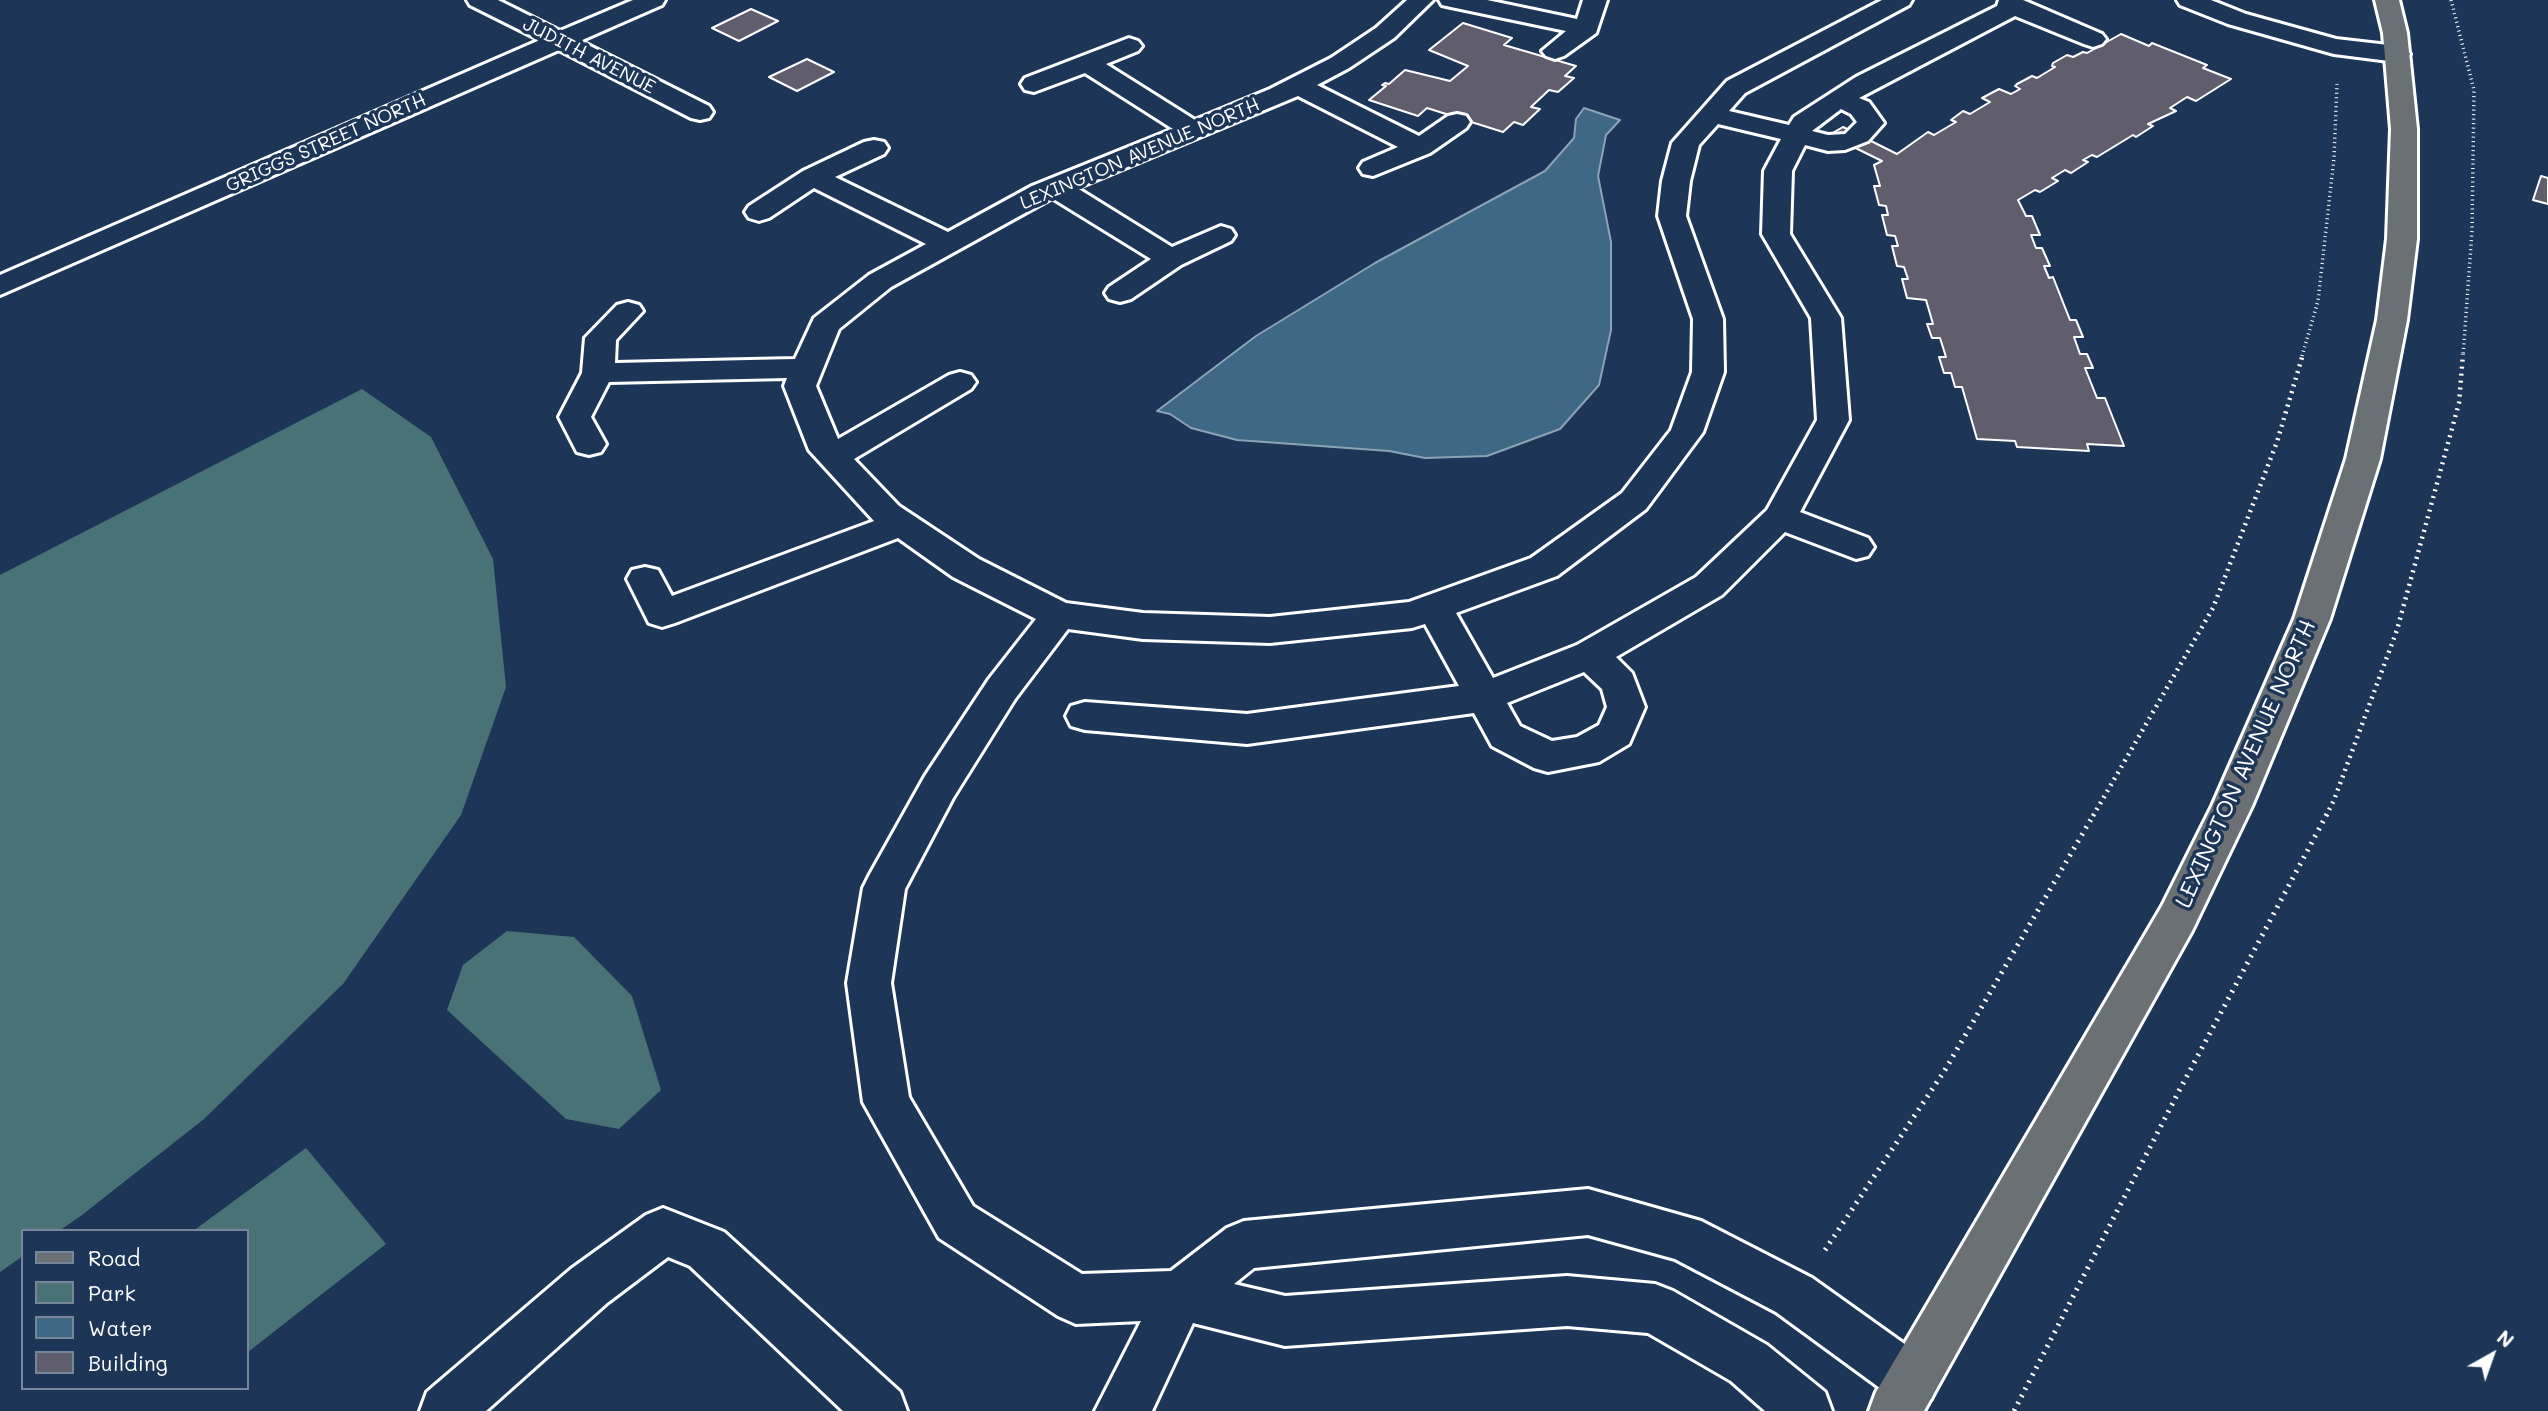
<!DOCTYPE html>
<html>
<head>
<meta charset="utf-8">
<style>
  body { margin:0 }
  #map { position:relative; width:2548px; height:1411px; overflow:hidden; background:#1d3557; font-family:Mali,sans-serif }
  canvas { display:block }
  .legend { position:absolute; left:21px; top:1229px; width:228px; height:161px; box-sizing:border-box; background:#1d3557; border:2px solid #77869a; margin:0; padding:9px 12px; list-style:none; font-size:21px; color:#fff }
  .legend li { display:flex; align-items:center; gap:14px; height:35px }
  .legend b { width:35px; border:2px solid #77869a }
  .north { position:absolute; left:2457px; top:1320px; width:70px; height:70px; -webkit-text-stroke:5px #1d3557; paint-order:stroke; rotate:40deg; font-size:19px; font-weight:700; line-height:28px; text-align:center; color:#fff }
  .north::after { content:''; display:block; margin:auto; width:24px; height:32px; background:#fff; clip-path:polygon(50% 0,100% 100%,50% 72%,0 100%) }
</style>
</head>
<body>
<div id="map">
<canvas width="2548" height="1411"></canvas>
<ul class="legend">
<li><b style="height:9px;background:#6a7074"></b>Road</li>
<li><b style="height:19px;background:#497276"></b>Park</li>
<li><b style="height:19px;background:#3e6884"></b>Water</li>
<li><b style="height:19px;background:#605d6c"></b>Building</li>
</ul>
<div class="north">N</div>
</div>
<script>
const g = document.querySelector('canvas').getContext('2d');
g.lineJoin = 'round';
function fill(path, color) { g.fillStyle = color; g.fill(path, 'evenodd'); }
const toPath = rows => new Path2D(rows.map(r => 'M' + r).join(''));
function strokePath(path, color, width, dash) { g.strokeStyle = color; g.lineWidth = width; g.lineCap = dash ? 'butt' : 'round'; g.setLineDash(dash || []); g.stroke(path); }
function label(font, color, halo, rows, align = 'center') {
  g.font = font + ' Mali,sans-serif'; g.lineWidth = 7; g.setLineDash([]); g.textBaseline = 'middle'; g.strokeStyle = halo; g.fillStyle = color; for (const [text, x, y, turn = 0] of rows) {
    g.save(); g.translate(x, y); g.rotate((+turn || 0) * Math.PI / 180); g.textAlign = isNaN(turn) ? turn : align; if (halo) g.strokeText(text, 0, 0); g.fillText(text, 0, 0); g.restore();
  }
}
const green = toPath([
  [362,389,431,437,493,559,506,687,461,815,343,984,204,1119,82,1215,59,1231,23,1231,23,1256,0,1272,0,575],
  [507,931,574,937,632,996,661,1090,619,1129,566,1119,447,1010,463,965],
  [306,1148,386,1244,248,1352,247,1231,193,1231]
]);
const water = toPath([
  [1584,108,1620,120,1606,135,1598,176,1611,242,1611,330,1599,385,1560,429,1487,456,1425,458,1389,451,1237,440,1191,428,1170,414,1157,411,1256,336,1375,263,1545,171,1574,138,1576,119,1584,108]
]);
const building = toPath([
  [751,9,778,21,739,41,712,28,751,9],
  [1463,23,1512,38,1504,45,1576,66,1565,76,1574,78,1558,92,1549,90,1531,107,1540,109,1523,125,1514,122,1503,132,1427,108,1418,116,1369,100,1386,86,1382,85,1385,83,1389,84,1405,70,1450,81,1468,66,1429,50,1463,23],
  [2121,34,2149,46,2152,43,2207,65,2203,68,2231,79,2196,101,2187,97,2170,108,2176,111,2148,124,2153,126,2136,137,2133,135,2097,157,2092,155,2083,160,2088,162,2071,173,2065,170,2052,178,2058,181,2040,192,2035,190,2018,200,2026,216,2032,216,2040,235,2031,235,2036,248,2042,248,2050,266,2044,266,2049,278,2053,277,2070,320,2076,320,2083,337,2074,337,2080,354,2087,354,2093,368,2085,368,2097,398,2105,398,2124,446,2087,444,2089,451,2017,447,2015,441,1977,439,1962,387,1955,387,1951,373,1944,373,1939,357,1946,357,1940,338,1932,338,1927,324,1933,324,1926,300,1907,298,1902,279,1908,279,1904,267,1897,266,1892,246,1898,246,1895,236,1887,235,1882,215,1888,215,1886,206,1879,205,1874,186,1880,186,1874,165,1882,161,1829,135,1843,127,1897,154,1928,132,1934,135,1956,122,1951,120,1963,111,1970,114,1990,102,1982,98,1999,89,2011,94,2020,89,2015,86,2017,84,2032,76,2037,78,2055,67,2052,66,2053,63,2067,55,2073,57,2083,52,2087,53,2121,34],
  [807,59,834,72,797,91,769,77,807,59],
  [2541,176,2548,178,2548,204,2533,200,2541,176]
]);
const pathFar2 = toPath([
  [2451,0,2474,90,2472,231,2463,356],
  [2302,356,2318,301,2334,158,2337,84]
]);
const pathFar1 = toPath([
  [2093,816,2213,608,2277,442,2303,354],
  [2326,816,2334,800,2397,630,2459,403,2463,354]
]);
const path = toPath([
  [1825,1250,1945,1070,2094,814],
  [2014,1411,2179,1091,2327,814]
]);
const minor = toPath([
  [467,0,498,0,560,31,633,0,665,0,662,5,580,41,709,106,713,112,709,118,700,120,691,118,559,50,0,295,0,275,540,40,470,5,467,0],
  [1407,0,1433,0,1394,38,1349,68,1317,85,1419,136,1448,116,1457,114,1466,116,1470,122,1466,128,1430,153,1373,176,1363,174,1359,168,1363,162,1398,147,1298,96,1077,188,1172,247,1221,226,1231,229,1235,235,1231,241,1181,265,1131,299,1120,302,1109,299,1105,293,1109,287,1151,259,1052,198,891,287,839,329,816,386,838,439,949,375,960,372,971,375,976,382,971,389,854,459,899,506,979,559,1066,603,1143,613,1270,617,1409,602,1531,558,1622,493,1671,430,1692,372,1693,319,1658,216,1662,181,1672,143,1727,81,1882,0,1912,0,1909,5,1745,93,1729,111,1789,125,1794,117,1856,77,1997,6,1999,0,2023,0,2102,34,2106,39,2102,44,2093,47,2084,44,2015,16,1859,98,1869,102,1884,123,1868,141,1845,150,1828,151,1805,145,1792,171,1790,234,1841,318,1849,420,1800,512,1868,538,1874,547,1868,556,1856,559,1785,532,1722,595,1616,657,1632,673,1645,707,1629,744,1599,762,1548,772,1534,768,1492,746,1474,713,1247,744,1085,730,1071,726,1066,716,1071,706,1085,702,1247,714,1459,686,1425,624,1412,628,1270,643,1143,639,1068,629,1015,699,953,798,905,889,891,983,909,1097,973,1206,1082,1274,1171,1271,1227,1228,1244,1221,1588,1189,1701,1221,1812,1278,1931,1363,1939,1381,1931,1399,1913,1407,1895,1399,1776,1312,1675,1259,1588,1235,1254,1268,1234,1284,1285,1296,1567,1276,1655,1284,1673,1291,1767,1345,1825,1392,1832,1411,1765,1411,1731,1381,1648,1333,1567,1326,1285,1346,1193,1323,1152,1411,1095,1411,1141,1321,1076,1324,1058,1316,939,1238,863,1102,847,983,863,888,869,876,925,776,989,679,1036,619,953,577,898,538,675,623,662,627,649,623,627,579,632,570,645,567,658,570,672,596,874,521,809,450,784,386,787,378,609,382,591,417,606,444,601,452,589,455,577,452,559,417,582,373,585,338,617,305,628,302,639,305,643,311,616,340,615,363,795,359,814,318,869,275,926,244,814,188,769,218,759,221,749,218,745,212,749,206,803,171,864,142,874,140,884,142,888,148,884,154,835,177,948,232,1032,186,1173,129,1085,73,1034,92,1025,90,1021,84,1025,78,1129,38,1138,41,1142,46,1138,51,1106,64,1195,120,1270,89,1331,58,1376,28,1407,0],
  [1841,109,1851,114,1857,122,1845,134,1828,135,1812,131,1841,109],
  [1718,124,1781,139,1764,171,1762,234,1811,318,1817,420,1767,510,1696,577,1577,645,1493,678,1456,613,1557,576,1646,509,1703,432,1724,372,1723,319,1686,216,1690,181,1699,145,1718,124],
  [1584,672,1602,689,1607,707,1599,725,1577,737,1552,741,1520,726,1507,703,1584,672],
  [1439,0,1487,0,1577,19,1583,0,1607,0,1596,33,1564,56,1555,59,1546,56,1542,51,1566,31,1451,7,1442,5,1439,0],
  [2177,0,2211,0,2246,14,2336,39,2397,46,2406,49,2410,54,2406,59,2397,62,2334,54,2228,24,2180,5,2177,0],
  [663,1208,724,1232,900,1392,907,1411,843,1411,690,1266,668,1257,607,1303,486,1411,420,1411,427,1392,571,1269,646,1215,663,1208]
]);
const major = toPath([
  [2375,0,2399,0,2407,33,2417,129,2417,239,2407,320,2380,459,2330,619,2252,806,2192,931,1924,1411,1869,1411,1876,1392,2162,906,2212,806,2294,619,2346,459,2377,320,2387,239,2391,129,2383,33,2375,0]
]);
const farStreetnames = [
  ["JUDITH AVENUE",589,56,27],
  ["GRIGGS STREET NORTH",326,143,-24],
  ["LEXINGTON AVENUE NORTH",1140,154,-23]
];
const streetNames = [
  ["LEXINGTON AVENUE NORTH",2246,764,-66]
];
fill(green, '#497276');
fill(water, '#3e6884');
strokePath(water, '#8ba4b5', 2);
fill(building, '#605d6c');
strokePath(building, '#fff', 2);
strokePath(minor, '#fff', 6);
strokePath(major, '#fff', 6);
strokePath(pathFar2, '#fff', 3.5, [1, 3.5]);
strokePath(pathFar1, '#fff', 4.5, [2, 5]);
strokePath(path, '#fff', 5, [2, 6]);
fill(minor, '#1d3557');
fill(major, '#6a7074');
label('19px', '#fff', '#1d3557', farStreetnames);
label('23px', '#fff', '#1d3557', streetNames);
</script>
</body>
</html>
